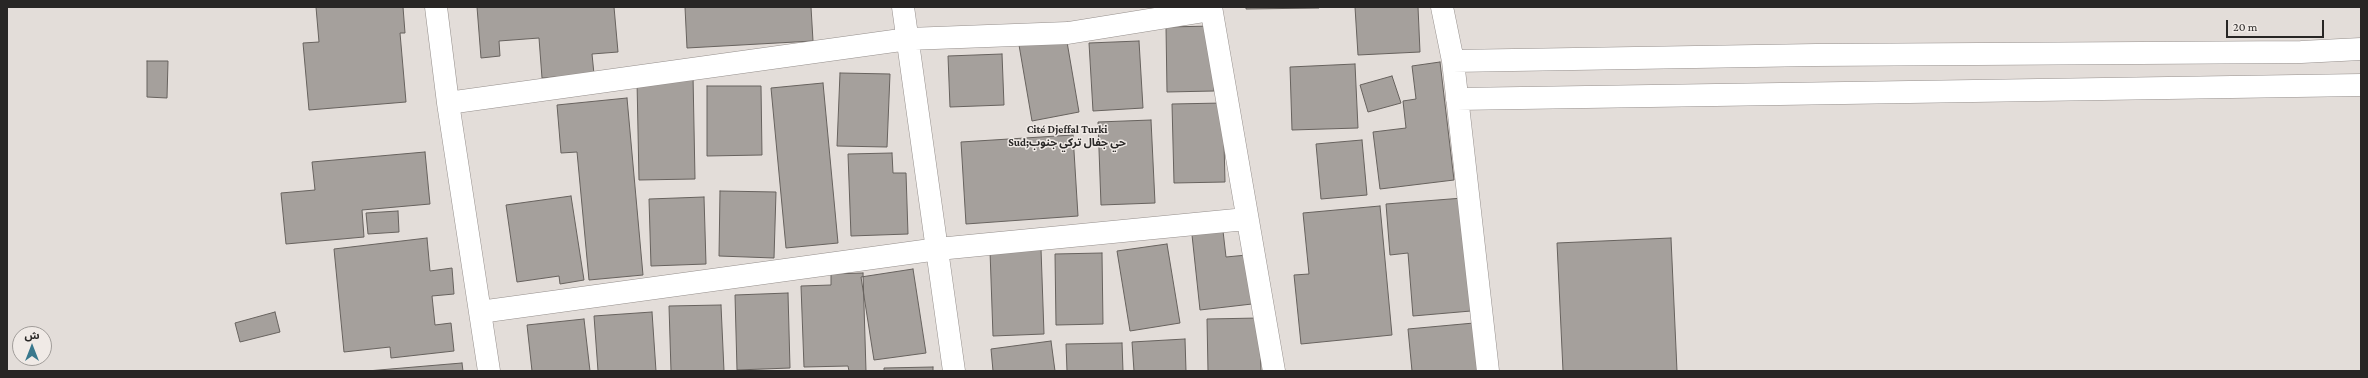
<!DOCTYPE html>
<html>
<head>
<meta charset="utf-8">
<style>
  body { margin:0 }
  #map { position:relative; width:2368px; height:378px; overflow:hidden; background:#e3ddd9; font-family:"Crimson Pro","Noto Sans Arabic",serif }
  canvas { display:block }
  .frame { position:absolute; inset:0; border:8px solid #282625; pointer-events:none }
  .north { position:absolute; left:12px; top:326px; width:40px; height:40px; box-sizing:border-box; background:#f0eae6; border:1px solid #a09c99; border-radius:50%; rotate:0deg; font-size:11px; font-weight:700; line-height:16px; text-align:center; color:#282625 }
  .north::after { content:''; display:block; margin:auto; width:14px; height:18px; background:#39788d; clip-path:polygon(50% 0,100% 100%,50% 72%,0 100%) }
  .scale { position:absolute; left:2226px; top:20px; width:98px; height:18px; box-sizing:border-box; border:2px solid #282625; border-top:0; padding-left:5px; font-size:12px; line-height:14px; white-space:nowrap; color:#282625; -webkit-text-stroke:3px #f0eae6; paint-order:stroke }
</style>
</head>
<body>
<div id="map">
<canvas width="2368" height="378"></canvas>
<div class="frame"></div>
<div class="north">ش</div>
<div class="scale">20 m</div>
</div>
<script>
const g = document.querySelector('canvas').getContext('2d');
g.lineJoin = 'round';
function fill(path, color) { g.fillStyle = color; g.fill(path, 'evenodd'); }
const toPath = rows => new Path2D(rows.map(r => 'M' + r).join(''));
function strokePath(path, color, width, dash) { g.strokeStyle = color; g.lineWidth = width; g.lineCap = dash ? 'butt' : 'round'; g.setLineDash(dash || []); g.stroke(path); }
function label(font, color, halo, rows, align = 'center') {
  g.font = font + ' "Crimson Pro","Noto Sans Arabic",serif'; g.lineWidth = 3; g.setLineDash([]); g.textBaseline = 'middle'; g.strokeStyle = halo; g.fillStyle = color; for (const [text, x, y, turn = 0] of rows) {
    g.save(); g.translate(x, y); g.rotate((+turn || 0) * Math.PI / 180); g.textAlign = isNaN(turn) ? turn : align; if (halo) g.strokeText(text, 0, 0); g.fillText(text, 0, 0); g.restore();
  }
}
const building = toPath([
  [316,7,403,7,405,33,400,33,406,102,309,110,303,43,319,42,316,7],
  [477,7,614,7,618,52,592,54,594,74,542,78,539,38,499,41,500,56,481,58,477,7],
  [685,7,811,7,813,41,687,48,685,7],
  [1246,7,1319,7,1319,8,1246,9,1246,7],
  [1355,7,1418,7,1420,52,1358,55,1355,7],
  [1213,26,1214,91,1167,92,1166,27,1213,26],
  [1066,36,1079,112,1032,121,1019,45,1066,36],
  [1139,41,1143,108,1093,111,1089,43,1139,41],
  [1002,54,1004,105,950,107,948,56,1002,54],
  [147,61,168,61,167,98,147,97,147,61],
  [1440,62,1454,180,1380,189,1373,132,1406,128,1403,101,1416,99,1412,66,1440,62],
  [1355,64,1358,128,1292,130,1290,67,1355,64],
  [840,73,890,74,887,147,837,146,840,73],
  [693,75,695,179,639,180,637,81,693,75],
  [1392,76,1401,103,1368,112,1360,85,1392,76],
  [823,83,838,243,786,248,771,88,823,83],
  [707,86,761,86,762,155,707,156,707,86],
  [627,98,643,275,589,280,577,152,561,153,557,105,627,98],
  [1223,103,1225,182,1174,183,1172,104,1223,103],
  [1151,120,1155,203,1101,205,1098,122,1151,120],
  [1073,135,1078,216,966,224,961,142,1073,135],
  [1362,140,1367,195,1321,199,1316,144,1362,140],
  [425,152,430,204,362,210,364,237,286,244,281,193,315,190,312,162,425,152],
  [892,153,893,173,906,173,908,234,851,236,848,154,892,153],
  [720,191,776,192,774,258,719,256,720,191],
  [571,196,584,280,560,284,559,276,517,282,506,205,571,196],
  [704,197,706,264,651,266,649,199,704,197],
  [1463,198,1471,311,1413,316,1408,253,1390,255,1386,204,1463,198],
  [1380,206,1392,335,1301,344,1294,275,1309,274,1303,213,1380,206],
  [398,211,399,232,368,234,366,213,398,211],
  [1223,231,1226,257,1247,255,1252,304,1200,310,1192,235,1223,231],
  [427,238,430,271,452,268,454,294,432,296,435,325,451,323,454,351,391,358,390,347,344,352,334,249,427,238],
  [1671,238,1677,371,1563,371,1557,243,1671,238],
  [1167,244,1180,323,1130,331,1117,251,1167,244],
  [1041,249,1044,334,993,336,990,251,1041,249],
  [1102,253,1103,324,1056,325,1055,254,1102,253],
  [913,269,926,353,874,360,861,277,913,269],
  [863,273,866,371,849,371,848,366,804,367,801,286,831,285,831,274,863,273],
  [788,293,790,368,737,370,735,295,788,293],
  [721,305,724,371,671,371,669,306,721,305],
  [275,312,280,332,240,342,235,323,275,312],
  [652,312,656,371,598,371,594,316,652,312],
  [1259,318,1261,371,1208,371,1207,319,1259,318],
  [584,319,590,371,532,371,527,325,584,319],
  [1474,323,1479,371,1412,371,1408,329,1474,323],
  [1185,339,1186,371,1134,371,1132,342,1185,339],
  [1051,341,1055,371,993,371,991,349,1051,341],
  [1122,343,1123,371,1067,371,1066,344,1122,343],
  [462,363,463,371,367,371,462,363],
  [933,367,933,371,884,371,884,368,933,367]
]);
const street = toPath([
  [436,7,448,103,489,371],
  [903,7,954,371],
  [1211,7,1274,371],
  [448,103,908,39,1068,33,1211,10],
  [480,312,938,249,1246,219]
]);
const secondary = toPath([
  [1442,7,1453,61,1488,371],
  [1453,61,1816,55,2301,52,2361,49],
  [1457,99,2361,85]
]);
const neighbourhoodNames = [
  ["Cité Djeffal Turki",1067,130],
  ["Sud;حي جفال تركي جنوب",1067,143]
];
fill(building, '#a5a09c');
strokePath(building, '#67625e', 1);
strokePath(street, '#958f8c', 23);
strokePath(secondary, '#958f8c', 23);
strokePath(street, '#fff', 22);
strokePath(secondary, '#fff', 22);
label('bold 11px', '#282625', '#f0eae6', neighbourhoodNames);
</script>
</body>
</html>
